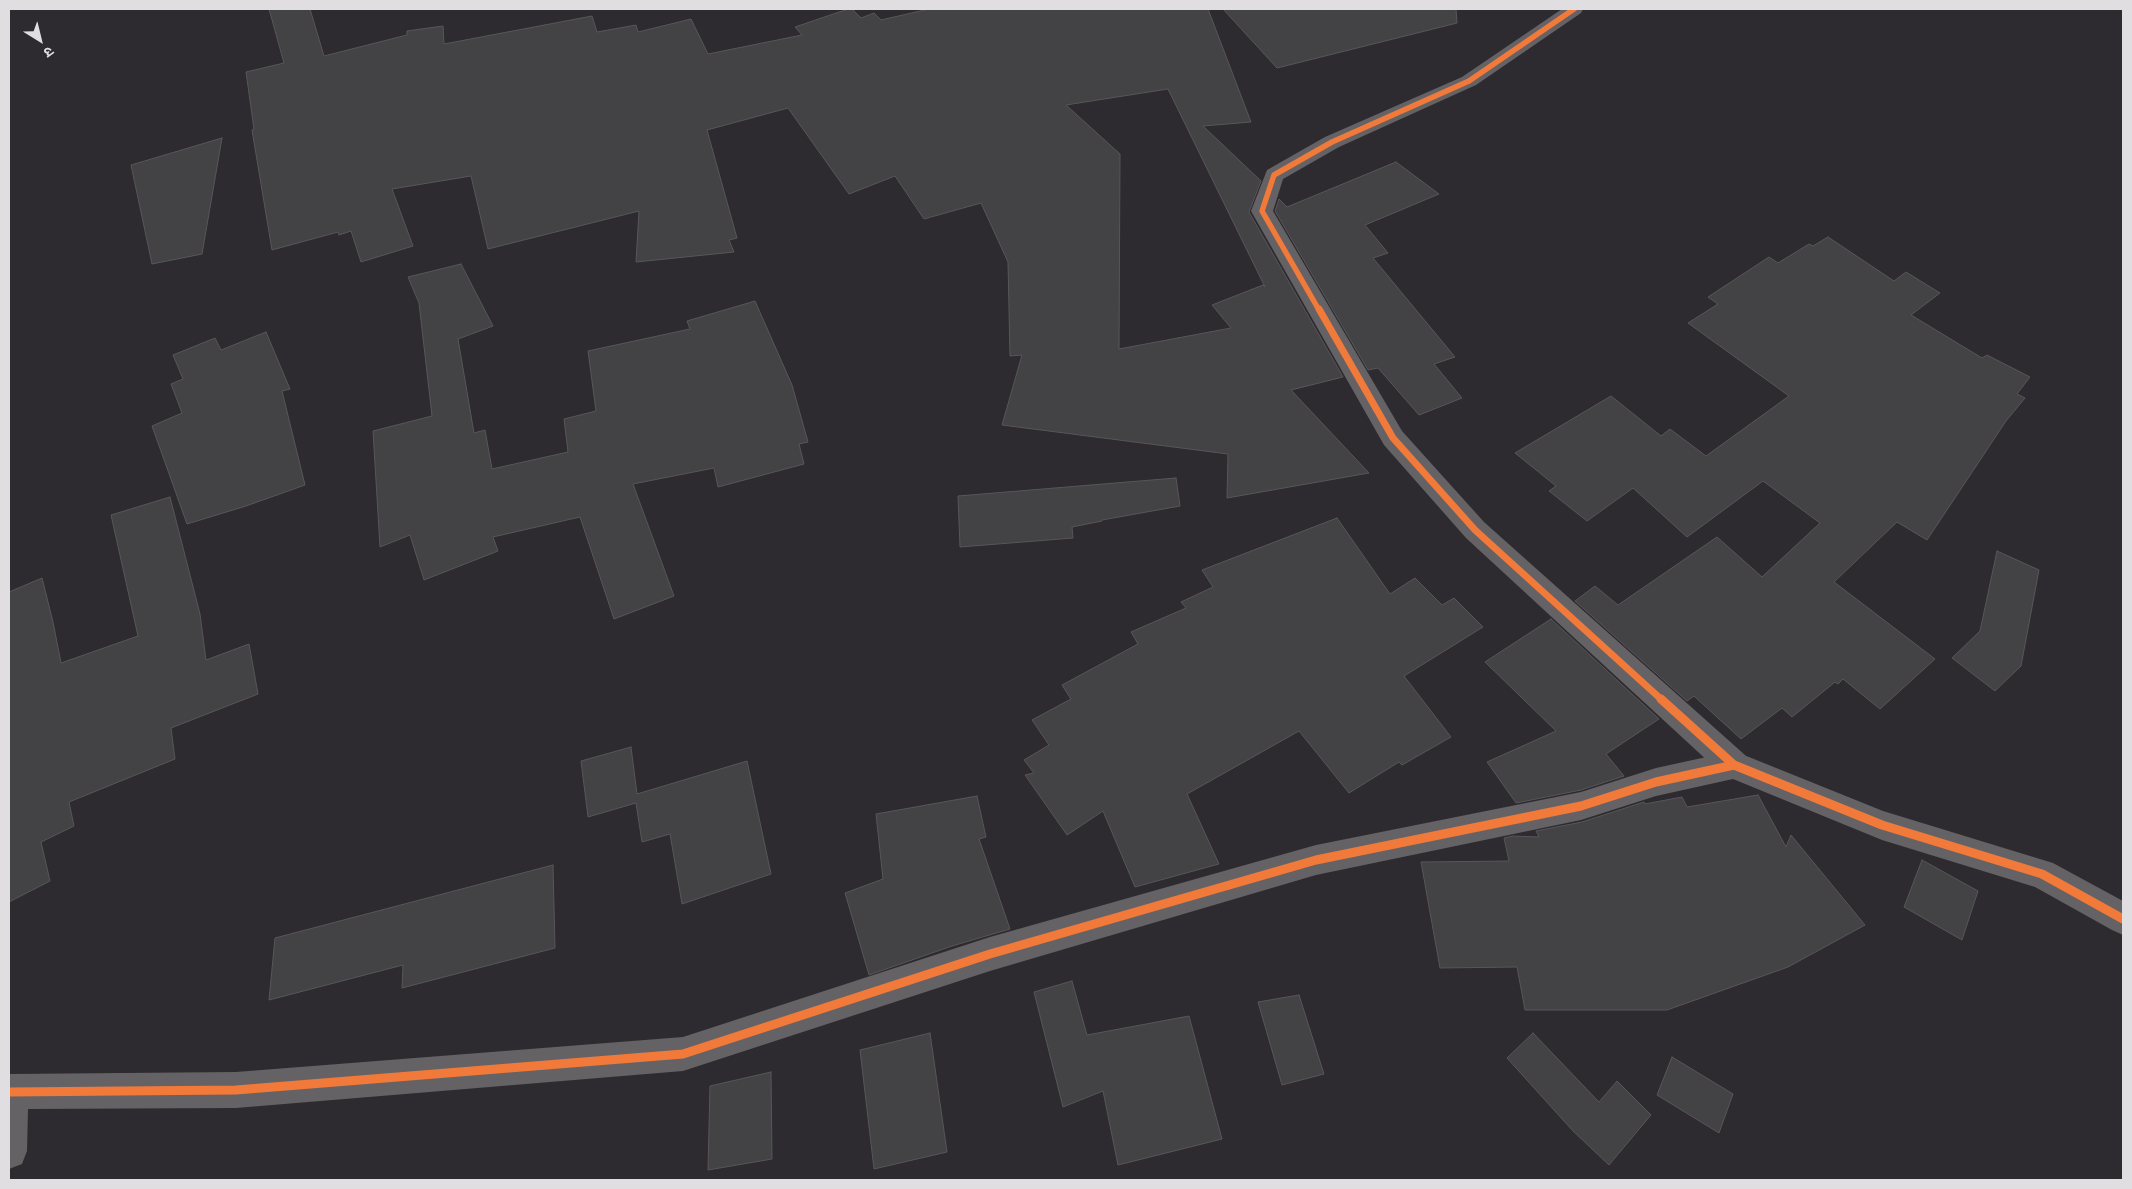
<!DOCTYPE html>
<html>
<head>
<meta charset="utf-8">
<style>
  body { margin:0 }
  #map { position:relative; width:2132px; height:1189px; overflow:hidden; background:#2d2b2f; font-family:Manrope,"Noto Sans Devanagari",sans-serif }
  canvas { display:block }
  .frame { position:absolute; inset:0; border:10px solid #e1dee2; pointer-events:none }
  .north { position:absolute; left:15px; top:15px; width:50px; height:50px; -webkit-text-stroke:4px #2e2a30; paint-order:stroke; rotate:144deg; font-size:14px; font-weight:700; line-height:20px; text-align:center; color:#e1dee2 }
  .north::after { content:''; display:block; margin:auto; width:18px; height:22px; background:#e1dee2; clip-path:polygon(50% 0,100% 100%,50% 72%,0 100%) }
</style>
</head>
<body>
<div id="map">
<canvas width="2132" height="1189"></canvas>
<div class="frame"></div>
<div class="north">उ</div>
</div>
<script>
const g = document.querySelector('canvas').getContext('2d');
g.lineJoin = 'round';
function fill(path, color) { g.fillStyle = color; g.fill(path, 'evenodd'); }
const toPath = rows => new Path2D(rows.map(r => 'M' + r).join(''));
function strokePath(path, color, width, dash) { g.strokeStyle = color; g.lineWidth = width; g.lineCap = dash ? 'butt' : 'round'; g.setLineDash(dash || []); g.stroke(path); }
const building = toPath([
  [269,9,310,9,324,56,407,35,407,31,443,26,444,44,592,16,597,32,636,25,638,32,691,19,708,54,802,35,795,27,848,9,852,9,861,18,874,13,881,20,929,9,1208,9,1251,122,1203,126,1261,181,1249,212,1343,377,1291,390,1369,473,1227,498,1228,454,1002,425,1022,355,1010,356,1008,262,981,203,924,219,895,176,849,194,788,108,707,130,737,238,729,240,734,252,636,262,639,211,488,249,471,176,392,189,413,246,361,262,351,231,339,235,338,232,272,250,252,130,254,129,246,72,284,63,269,9],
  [1168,89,1265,287,1263,285,1212,305,1231,328,1119,349,1120,154,1066,105,1168,89],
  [1223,9,1456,9,1457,23,1277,68,1223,9],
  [222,138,202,254,152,264,131,165,222,138],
  [1396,162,1439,194,1365,225,1388,253,1373,258,1455,357,1434,364,1462,398,1419,415,1378,368,1368,370,1275,211,1279,199,1287,207,1396,162],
  [1828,237,1894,281,1906,272,1940,293,1911,315,1982,358,1987,355,2030,377,2017,394,2025,398,2006,421,1927,540,1897,522,1834,582,1935,659,1880,709,1843,679,1838,684,1835,682,1792,717,1782,708,1741,739,1694,696,1687,701,1575,601,1595,586,1618,605,1717,537,1762,577,1820,523,1763,481,1687,537,1633,488,1587,521,1549,491,1556,486,1515,453,1611,396,1661,436,1670,429,1706,456,1789,396,1688,323,1718,304,1708,297,1769,257,1778,263,1809,244,1813,246,1828,237],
  [461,264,493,326,458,339,474,433,485,430,492,469,568,452,564,419,596,411,588,351,690,329,687,321,755,301,792,385,808,442,799,444,804,464,718,487,714,468,633,484,674,596,614,619,580,517,493,537,498,551,424,580,410,535,380,547,373,431,432,416,419,303,408,277,461,264],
  [266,332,290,389,282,391,305,485,246,506,187,524,152,426,182,413,171,384,183,379,173,355,215,338,221,350,266,332],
  [1176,478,1180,506,1102,520,1102,521,1072,527,1073,538,960,547,958,496,1176,478],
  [170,497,200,614,206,660,249,644,258,694,171,728,175,759,69,802,74,826,41,842,50,881,9,902,9,592,42,578,53,622,61,663,138,636,111,515,170,497],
  [1337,518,1390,594,1415,578,1442,605,1454,598,1483,627,1404,676,1451,737,1402,765,1399,762,1349,793,1299,731,1187,794,1219,864,1135,887,1103,811,1067,835,1025,775,1034,773,1024,760,1049,745,1032,720,1071,699,1062,685,1138,644,1131,632,1186,608,1181,602,1213,587,1202,570,1337,518],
  [1997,551,2039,570,2021,666,1995,691,1952,658,1980,631,1997,551],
  [1551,619,1659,719,1606,754,1624,776,1581,790,1516,803,1487,762,1556,731,1485,662,1551,619],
  [631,747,637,794,747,761,771,874,682,904,670,834,642,842,636,803,588,817,581,761,631,747],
  [1758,795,1786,847,1791,835,1865,925,1788,967,1667,1010,1525,1010,1517,967,1440,968,1421,862,1509,861,1504,838,1513,836,1539,837,1536,831,1582,822,1644,802,1645,804,1682,797,1687,807,1758,795],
  [977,796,986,837,979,839,1010,929,952,946,869,975,845,893,883,879,876,814,977,796],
  [1922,860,1978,891,1962,940,1904,907,1922,860],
  [553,865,555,948,402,988,403,965,269,1000,275,938,553,865],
  [1072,981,1087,1035,1189,1016,1222,1139,1118,1165,1103,1091,1063,1107,1034,992,1072,981],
  [1299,995,1324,1074,1282,1085,1258,1002,1299,995],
  [930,1033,947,1152,874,1169,860,1050,930,1033],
  [1533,1033,1599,1102,1617,1081,1651,1115,1609,1165,1573,1131,1507,1058,1533,1033],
  [1672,1057,1733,1094,1719,1133,1657,1095,1672,1057],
  [771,1072,772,1159,708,1170,710,1086,771,1072]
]);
const street = toPath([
  [1562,9,1583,9,1581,13,1476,85,1339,147,1283,179,1273,211,1402,431,1484,522,1745,755,1749,765,1745,775,1734,779,1723,775,1466,538,1384,445,1251,211,1267,170,1325,137,1462,77,1562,9]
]);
const secondary = toPath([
  [1734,751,1883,811,2053,863,2123,901,2123,935,2112,930,2035,887,1882,840,1733,779,1656,796,1581,820,1316,875,990,971,683,1071,236,1108,28,1109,27,1151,22,1164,9,1169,9,1074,236,1072,683,1037,990,937,1316,845,1581,792,1656,768,1734,751]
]);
const cyclewayFar2 = toPath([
  [1319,310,1262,211,1274,175,1332,142,1469,81,1574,9]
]);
const cyclewayFar1 = toPath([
  [1319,309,1393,438,1475,530,1662,700]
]);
const cycleway = toPath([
  [1661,699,1734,765,1882,825,2042,874,2123,919],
  [9,1092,236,1090,683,1054,990,954,1316,860,1581,806,1656,782,1734,765]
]);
fill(building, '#434244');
strokePath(building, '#58565a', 1);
fill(street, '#646265');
fill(secondary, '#646265');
strokePath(cyclewayFar2, '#f17a3a', 5.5);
strokePath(cyclewayFar1, '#f17a3a', 7);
strokePath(cycleway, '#f17a3a', 9);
</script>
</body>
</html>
